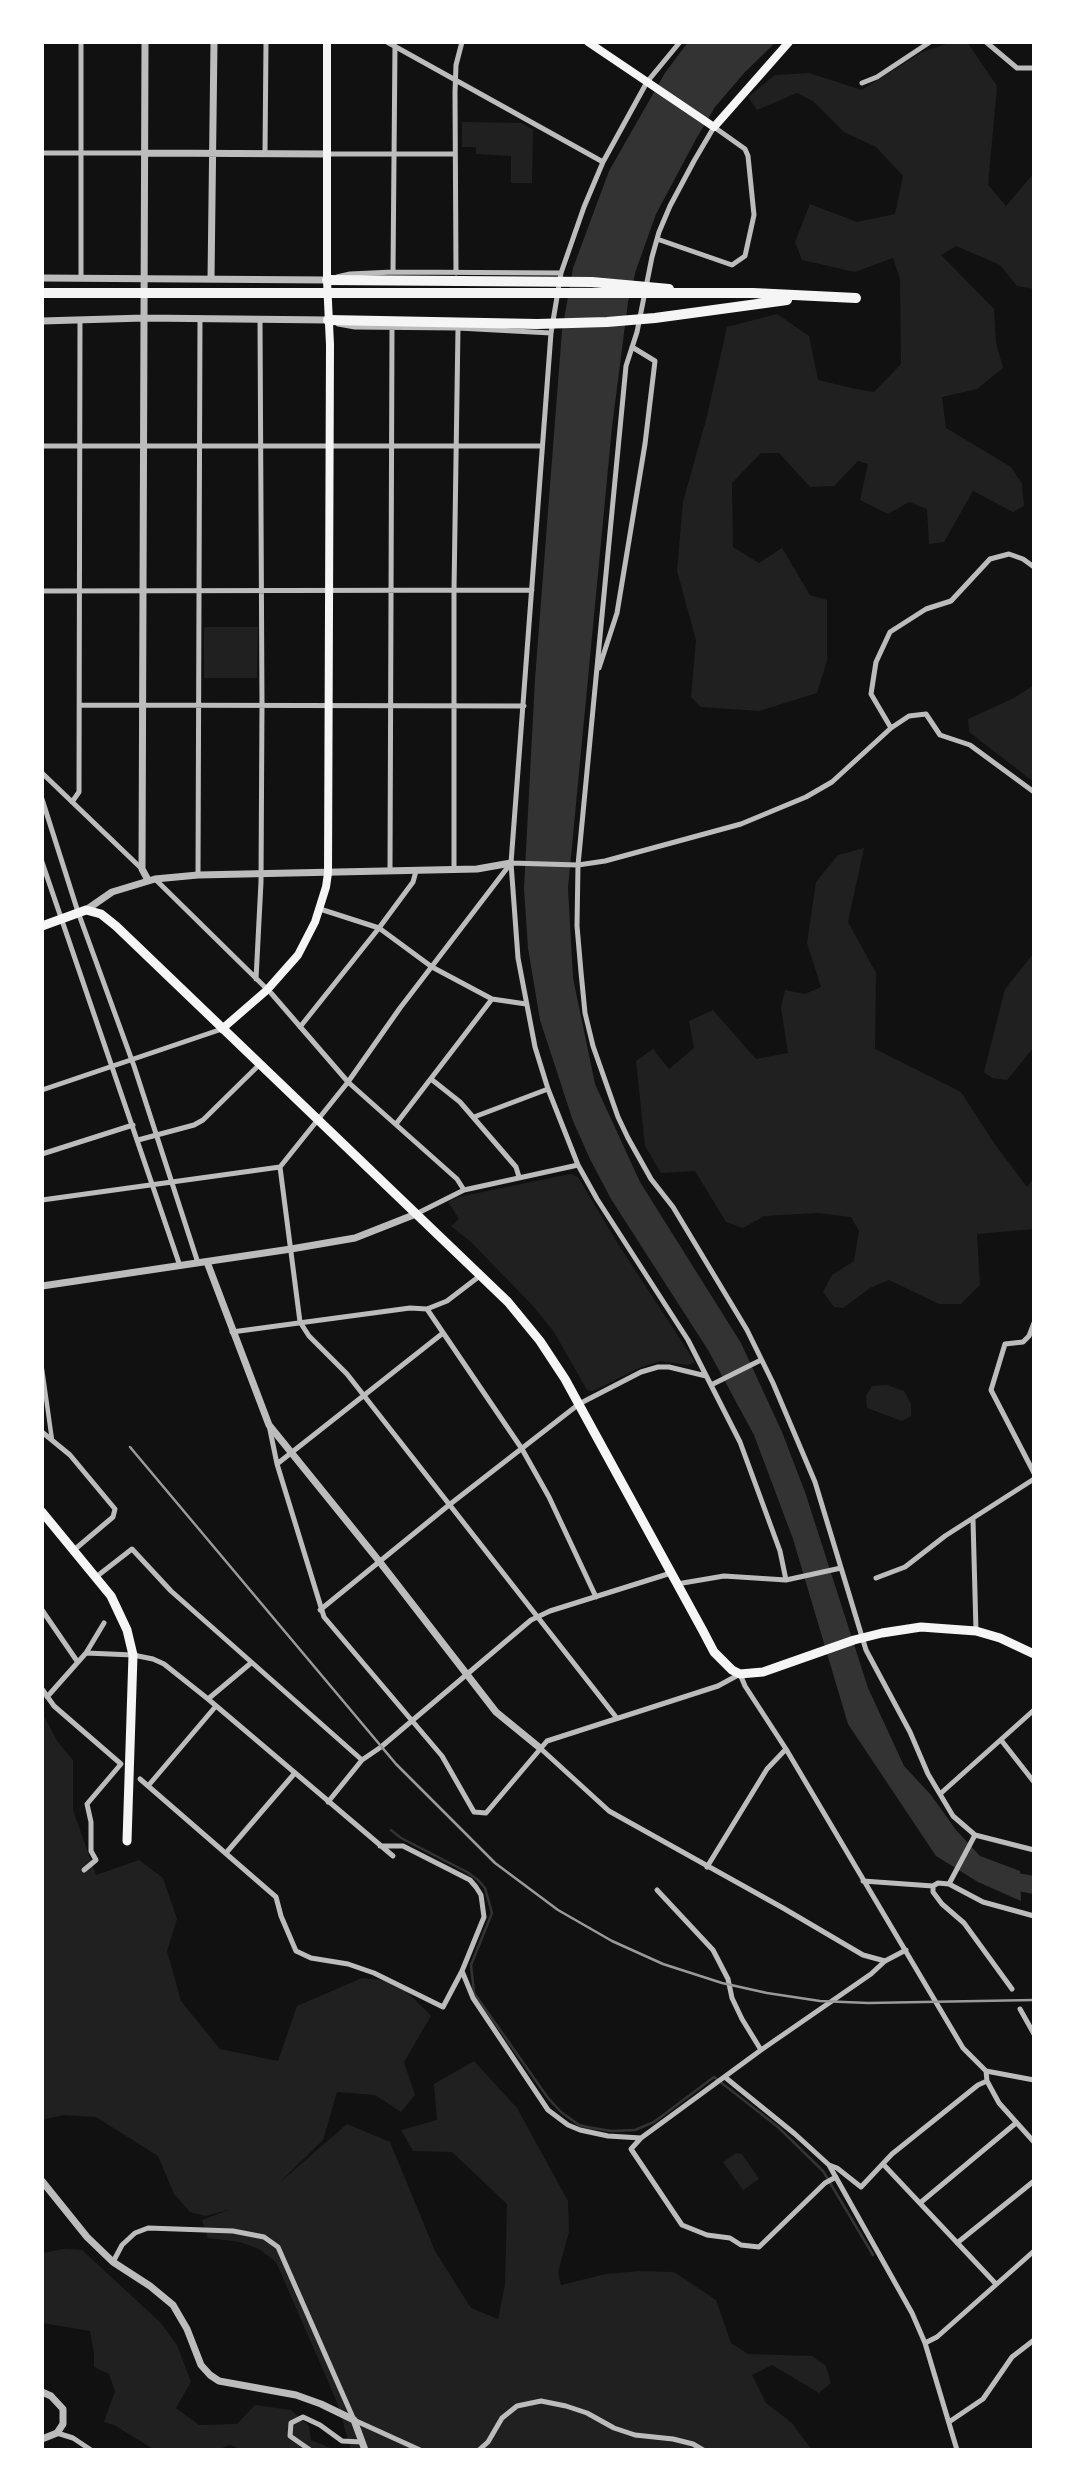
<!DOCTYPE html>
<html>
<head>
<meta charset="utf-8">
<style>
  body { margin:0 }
  #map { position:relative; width:1076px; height:2492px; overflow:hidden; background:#111; font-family:Cabin,sans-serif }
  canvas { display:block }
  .frame { position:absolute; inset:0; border:44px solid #fff; pointer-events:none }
</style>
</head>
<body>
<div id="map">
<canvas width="1076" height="2492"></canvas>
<div class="frame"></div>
</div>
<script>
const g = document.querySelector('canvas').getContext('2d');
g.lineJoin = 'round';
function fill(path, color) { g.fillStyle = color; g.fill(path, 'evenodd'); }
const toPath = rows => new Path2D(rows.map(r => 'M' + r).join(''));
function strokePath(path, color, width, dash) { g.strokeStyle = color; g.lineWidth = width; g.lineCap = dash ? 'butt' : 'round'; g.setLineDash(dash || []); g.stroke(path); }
const green = toPath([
  [953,42,967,42,997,86,988,185,1006,206,1034,173,1034,289,1017,286,1000,265,956,246,941,255,994,309,996,343,1003,368,977,389,942,397,946,428,1011,467,1022,484,1024,506,1013,512,973,491,944,542,929,544,927,509,909,502,888,514,860,500,868,464,858,461,834,486,810,487,779,453,761,453,732,483,733,547,759,563,782,548,810,595,827,600,827,661,817,693,759,711,701,707,691,697,696,640,677,571,683,502,707,416,727,327,777,314,809,336,818,380,856,389,874,392,901,364,900,279,893,258,855,272,802,260,795,242,810,204,857,222,895,214,903,176,876,147,844,132,813,101,797,93,757,110,748,97,775,75,809,73,862,90,922,52],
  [462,122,521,123,533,130,532,183,511,183,511,156,476,154,476,147,462,147],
  [204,627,258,627,257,678,204,678],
  [1034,685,1034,782,969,732,968,719,1014,698],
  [864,848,848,922,876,973,875,1049,961,1092,994,1143,1027,1187,1034,1178,1034,1229,977,1234,980,1285,961,1304,939,1304,889,1280,870,1288,843,1308,834,1307,823,1292,832,1275,854,1261,859,1231,851,1217,818,1213,764,1216,743,1228,726,1222,695,1171,661,1173,645,1146,636,1061,653,1049,669,1069,694,1048,689,1021,713,1010,756,1059,788,1053,781,1008,785,990,805,994,821,987,807,943,816,882,838,855],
  [1034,953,1034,1047,1007,1080,992,1078,984,1072,1005,989],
  [570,1174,578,1177,618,1244,695,1362,688,1365,660,1361,639,1368,593,1391,587,1390,554,1332,533,1306,471,1242,451,1226,459,1219,448,1202,458,1197],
  [887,1385,904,1391,911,1404,911,1416,902,1421,867,1408,866,1396,872,1386],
  [42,1712,57,1741,73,1760,73,1810,96,1875,139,1860,163,1878,177,1919,167,1951,181,2001,220,2049,278,2061,297,2006,362,1978,397,1982,431,2016,404,2062,415,2095,401,2112,375,2095,337,2092,323,2140,278,2184,347,2124,390,2142,435,2251,471,2308,498,2319,505,2285,507,2204,452,2152,413,2151,401,2130,437,2120,434,2084,474,2061,517,2108,568,2201,569,2232,558,2272,561,2285,606,2274,639,2271,674,2272,716,2300,731,2343,748,2354,812,2356,826,2366,831,2383,819,2393,772,2365,752,2375,766,2403,792,2423,812,2450,351,2450,337,2402,276,2262,259,2249,240,2242,208,2238,202,2220,231,2209,206,2216,190,2212,174,2194,158,2156,96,2117,64,2115,42,2120],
  [736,2153,742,2154,759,2179,743,2190,723,2162],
  [64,2249,82,2250,161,2323,177,2345,191,2382,176,2408,199,2425,237,2424,255,2405,291,2410,309,2426,311,2440,335,2450,243,2450,230,2445,217,2450,155,2450,114,2425,104,2422,115,2391,109,2374,94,2367,94,2354,90,2331,42,2323,42,2253]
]);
const water = toPath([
  [688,42,776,42,745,72,715,107,696,139,656,214,636,270,628,302,612,427,568,888,573,978,595,1084,640,1182,741,1343,782,1432,805,1492,868,1688,904,1766,931,1795,956,1830,980,1856,1020,1871,1021,1901,978,1882,936,1856,848,1724,793,1539,754,1435,708,1350,611,1199,590,1159,573,1121,540,1020,528,948,524,888,535,679,562,331,573,268,609,171,665,73]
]);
const stream = toPath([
  [391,1830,401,1838,467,1872,478,1880,485,1888,492,1913,471,1965,474,1993,548,2098,561,2112,579,2125,587,2127,611,2131,635,2130,654,2122,714,2077,778,2127,823,2171,873,2255]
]);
const river = toPath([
  [996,1878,1034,1885]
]);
const pedestrian = toPath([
  [42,1369,52,1440]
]);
const minor = toPath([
  [81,42,81,278],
  [387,42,603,162],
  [680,42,647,82,603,162,584,207,561,273,551,333,511,863,518,958,535,1047,548,1089,578,1165,597,1199,688,1340,740,1442,780,1551,786,1580],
  [986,42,1017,68,1034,68],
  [862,83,877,77,930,42],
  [42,153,145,153],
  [265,153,266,42],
  [327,154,455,154],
  [657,239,732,265,745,256,754,215,748,156,745,149,714,127,694,161,670,206,659,232,652,257,637,332,626,366,578,865,577,926,581,972,585,1013,593,1046,618,1117,628,1138,651,1179,673,1207,747,1330,773,1383,815,1482,866,1650,910,1732,928,1774,953,1816,975,1835,1034,1850],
  [393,272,395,46],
  [456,273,455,92,456,65,462,42],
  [337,277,350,274,393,272,561,273],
  [338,324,355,327,458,328,551,333],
  [42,446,542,446],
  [42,591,532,590],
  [599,668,617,613,645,444,655,361,632,347],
  [80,705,524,706],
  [891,728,909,716,926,714,940,735,970,745,1034,792],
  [42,773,142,869],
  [42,799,78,912,134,1066,198,1263],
  [72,802,79,792,80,320],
  [42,862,180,1266],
  [511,863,578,865,605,861,741,824,806,797,832,782,891,728,871,694,876,662,890,632,926,609,951,601,990,559,1009,554,1023,559,1034,567],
  [454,870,454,590,458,328],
  [390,871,392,328],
  [198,875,200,318],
  [155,879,271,993,348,1082,457,1179,464,1190],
  [320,909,379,928,432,967,492,999],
  [256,979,261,882,262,704,260,319],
  [300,1027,379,928,413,882,416,871],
  [431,1079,460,1102,516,1167,519,1177],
  [42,1090,222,1029],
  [474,1117,548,1089],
  [396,1124,492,999,526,1004],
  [138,1140,194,1125,203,1120,259,1065],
  [42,1154,133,1125],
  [280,1167,300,1322,309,1336,347,1374,616,1717],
  [42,1200,280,1167,348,1082,400,1008,511,863],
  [416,1214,464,1190,578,1165],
  [427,1309,522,1449,549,1497,596,1597],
  [1034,1323,1029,1336,1023,1342,1005,1344,991,1390,1034,1473],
  [232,1332,410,1308,427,1309,447,1301,481,1275],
  [711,1385,761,1360],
  [269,1425,277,1464,324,1617,442,1756,474,1812,486,1813,547,1741,718,1686,740,1674,745,1686,786,1749,963,2048,986,2071,987,2081,999,2103,1034,2142],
  [42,1432,70,1455,115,1509,113,1517,74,1550],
  [277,1464,443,1333],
  [973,1520,976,1631],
  [96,1577,132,1549,171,1591,362,1760],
  [876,1578,905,1567,945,1536,1034,1479],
  [677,1584,724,1576,786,1580,841,1568],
  [42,1610,77,1661],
  [320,1610,449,1505,579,1404,641,1372,658,1367,669,1367,706,1376],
  [86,1653,104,1623],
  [42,1689,54,1706,121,1764,87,1804,91,1822,91,1851,96,1860,84,1870],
  [47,1697,86,1653,133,1655,153,1659,164,1664,208,1699,393,1856],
  [208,1699,251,1663],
  [1001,1740,1034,1782],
  [540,1748,609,1811,783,1908,863,1955,885,1961],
  [140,1779,276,1897,281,1916,296,1951,311,1958,348,1964,374,1973,443,2007,462,1971],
  [148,1786,216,1706],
  [940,1794,1034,1710],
  [328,1802,362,1760,381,1747,531,1620,550,1611,671,1573],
  [380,1846,403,1846,470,1880,476,1887,481,1895,484,1917,462,1971,473,1998,548,2110,568,2125,580,2130,608,2136,641,2138],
  [226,1853,294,1774],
  [707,1867,767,1769,786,1749],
  [863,1881,933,1886,933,1892,942,1904,964,1923,1012,1989],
  [949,1884,975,1835],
  [933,1886,938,1883,949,1884,983,1902,1034,1916],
  [657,1890,713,1950,728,1979,732,1998,742,2019,761,2050],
  [1020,2009,1034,2034],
  [986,2071,1034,2080],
  [726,2078,795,2134,829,2165,912,2313,925,2343,957,2450],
  [883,2164,996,2284],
  [829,2165,837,2168,861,2187,892,2154,978,2085,987,2081],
  [836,2177,825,2183,759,2247,741,2245,730,2238,707,2235,682,2225,631,2149,641,2138,761,2050,871,1974,885,1961,906,1950],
  [920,2203,1016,2123],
  [957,2243,1034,2181],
  [113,2262,122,2245,135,2233,148,2228,233,2231,264,2237,278,2247,354,2420,420,2450],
  [925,2343,937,2337,1034,2251],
  [949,2422,983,2399,1012,2357,1034,2340],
  [57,2433,73,2438,91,2450],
  [310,2450,290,2436,291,2423,303,2417,320,2425,342,2441,362,2442],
  [479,2450,488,2442,502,2418,517,2406,541,2401,566,2406,587,2413,614,2428,635,2435,673,2439,693,2444,703,2450]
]);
const tertiary = toPath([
  [145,42,142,869,148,880],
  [145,153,327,154],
  [42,278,327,280],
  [211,279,214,42],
  [42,321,144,318,328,320],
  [86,910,112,892,155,879,198,875,477,869,511,863],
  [207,1262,269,1425,379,1561,496,1712,540,1748],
  [42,1286,291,1249,355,1238,416,1214],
  [42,2181,87,2237,113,2262,150,2286,173,2305,187,2329,201,2365,210,2375,219,2381,296,2395,321,2404,354,2420,365,2450],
  [42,2392,51,2396,63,2409,63,2424,57,2433,42,2439]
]);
const secondary = toPath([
  [588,42,714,127,789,42],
  [222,1029,267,990,298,955,315,922,326,887,328,873,330,345,327,280,327,42]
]);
const trunk = toPath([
  [42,926,86,910,101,914,116,926,508,1302,540,1341,565,1379,703,1631,714,1652,732,1670,740,1674,763,1672,854,1640,882,1633,921,1627,976,1631,1000,1638,1034,1654],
  [42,1512,111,1596,127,1630,133,1655,127,1841]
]);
const motorway = toPath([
  [327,280,592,282,669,289],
  [42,293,753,293,856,298],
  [328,320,537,324,607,322,655,318,787,300]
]);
const rail = toPath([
  [130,1447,396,1764,495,1863,558,1910,612,1941,663,1964,722,1983,767,1993,820,2001,868,2003,1034,2000]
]);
fill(green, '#202020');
fill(water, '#333');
strokePath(stream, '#333', 2.5);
strokePath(river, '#333', 18);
strokePath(pedestrian, '#bcbcbc', 4.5);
strokePath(minor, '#bcbcbc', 5);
strokePath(tertiary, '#bcbcbc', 7);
strokePath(secondary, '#f5f5f5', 8);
strokePath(trunk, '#f5f5f5', 9);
strokePath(motorway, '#f5f5f5', 10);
strokePath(rail, '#9a9a9a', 2.5);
</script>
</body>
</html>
